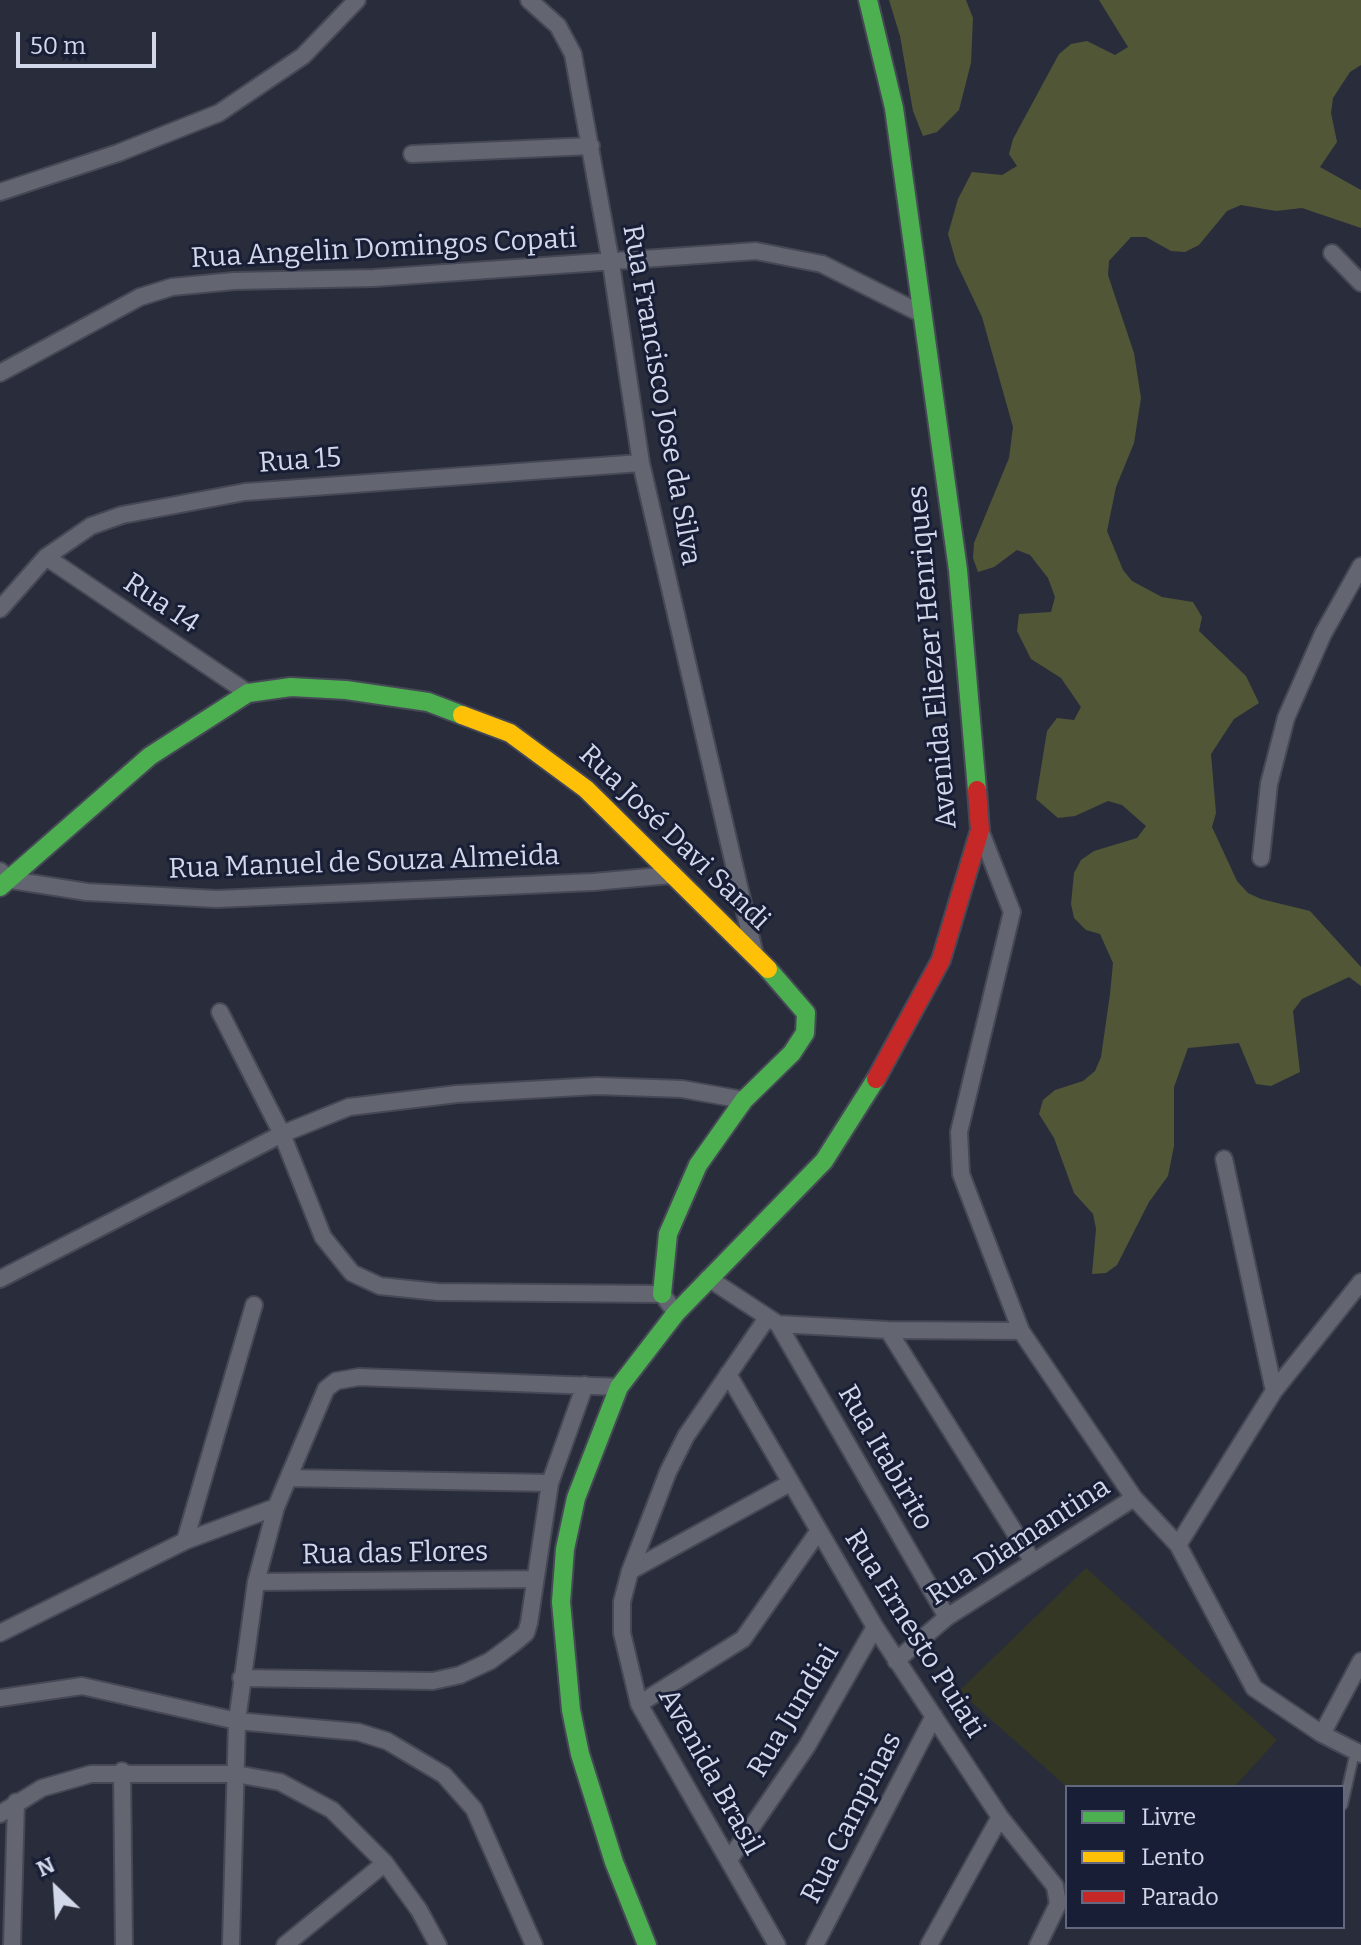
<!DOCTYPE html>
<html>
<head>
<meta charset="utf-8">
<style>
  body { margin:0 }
  #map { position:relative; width:1361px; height:1945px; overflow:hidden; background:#292d3b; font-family:Bitter,serif }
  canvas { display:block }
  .legend { position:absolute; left:1065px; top:1785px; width:280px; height:144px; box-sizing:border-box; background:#191e37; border:2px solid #63687e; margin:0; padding:10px 14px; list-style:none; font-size:24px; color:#d2d7e9 }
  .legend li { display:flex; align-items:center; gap:16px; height:40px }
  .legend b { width:40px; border:2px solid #63687e }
  .north { position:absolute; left:16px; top:1849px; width:80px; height:80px; -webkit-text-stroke:6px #191e37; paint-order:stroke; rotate:335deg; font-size:22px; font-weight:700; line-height:32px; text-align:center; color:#d2d7e9 }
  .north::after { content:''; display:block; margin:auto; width:28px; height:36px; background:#d2d7e9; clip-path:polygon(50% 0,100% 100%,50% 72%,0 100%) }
  .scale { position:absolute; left:16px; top:32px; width:140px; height:36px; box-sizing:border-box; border:4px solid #d2d7e9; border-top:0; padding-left:10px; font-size:24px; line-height:28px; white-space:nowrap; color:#d2d7e9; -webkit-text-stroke:6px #191e37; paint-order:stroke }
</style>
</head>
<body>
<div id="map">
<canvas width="1361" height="1945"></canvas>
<ul class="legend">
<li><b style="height:10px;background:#4caf50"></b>Livre</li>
<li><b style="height:10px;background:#ffc107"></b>Lento</li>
<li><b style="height:10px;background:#c62828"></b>Parado</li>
</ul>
<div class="north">N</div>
<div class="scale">50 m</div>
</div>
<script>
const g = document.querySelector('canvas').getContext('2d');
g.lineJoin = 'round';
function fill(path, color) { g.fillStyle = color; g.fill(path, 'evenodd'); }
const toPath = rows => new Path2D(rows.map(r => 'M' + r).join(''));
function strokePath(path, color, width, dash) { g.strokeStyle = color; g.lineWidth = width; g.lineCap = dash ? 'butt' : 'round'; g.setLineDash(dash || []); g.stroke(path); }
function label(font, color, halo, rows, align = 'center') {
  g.font = font + ' Bitter,serif'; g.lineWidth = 6; g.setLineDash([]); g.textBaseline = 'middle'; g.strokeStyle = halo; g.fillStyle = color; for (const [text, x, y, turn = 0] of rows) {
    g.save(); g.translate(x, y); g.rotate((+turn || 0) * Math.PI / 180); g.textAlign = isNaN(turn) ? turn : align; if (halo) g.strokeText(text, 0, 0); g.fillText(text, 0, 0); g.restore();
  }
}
const green = toPath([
  [1086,1568,1277,1740,1234,1787,1067,1787,959,1691]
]);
const forest = toPath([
  [889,0,966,0,973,18,971,63,959,110,937,132,923,136,913,111,900,36],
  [1099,0,1361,0,1361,65,1350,72,1333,98,1331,113,1337,142,1320,167,1361,190,1361,228,1302,208,1276,211,1241,205,1227,211,1199,245,1185,252,1171,251,1146,237,1131,237,1109,261,1108,275,1134,353,1141,398,1134,443,1116,487,1107,531,1123,570,1132,581,1162,597,1193,602,1202,617,1199,631,1246,676,1259,703,1234,719,1211,754,1216,813,1212,827,1237,881,1248,893,1261,899,1310,911,1361,967,1361,986,1349,977,1302,999,1293,1011,1300,1072,1271,1086,1256,1084,1239,1043,1188,1048,1174,1087,1174,1146,1168,1176,1149,1202,1117,1265,1106,1273,1092,1274,1096,1229,1093,1214,1074,1193,1054,1138,1039,1114,1043,1100,1055,1090,1083,1081,1095,1071,1101,1057,1110,994,1113,963,1100,934,1086,930,1074,918,1071,904,1074,873,1081,860,1094,851,1137,838,1146,826,1122,805,1108,801,1075,816,1058,818,1036,799,1047,731,1057,718,1074,720,1081,707,1061,678,1031,659,1017,631,1019,614,1051,612,1055,597,1048,578,1030,555,1017,550,994,567,978,572,973,558,974,543,1009,458,1013,427,982,317,956,262,948,234,958,199,972,172,1002,175,1017,166,1009,154,1013,139,1059,54,1071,44,1087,41,1115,55,1128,47]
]);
const lane = toPath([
  [1343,1805,1355,1752]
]);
const street = toPath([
  [529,0,558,26,573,54,611,263,641,463,754,951],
  [412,154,591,146],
  [0,192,118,153,219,113,303,56,357,0],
  [1332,253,1361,283],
  [0,373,140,297,172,287,234,281,374,278,756,251,822,264,922,314],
  [46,557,248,693],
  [0,609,46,557,91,526,122,515,245,492,641,463],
  [980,830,1012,912,959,1132,961,1174,1021,1331,1134,1498,1178,1545,1254,1688,1322,1734,1361,1754],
  [1261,858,1269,784,1286,718,1323,634,1361,566],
  [0,871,11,880,87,892,217,899,593,882,671,875],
  [220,1012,282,1134,323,1237,352,1273,380,1286,438,1292,662,1294,676,1313],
  [1224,1159,1274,1391],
  [708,1278,778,1324,888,1330,1021,1331],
  [0,1279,282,1134,349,1107,457,1094,597,1086,682,1089,744,1100],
  [767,1318,686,1436,668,1472,630,1571,622,1602,622,1633,639,1704,777,1945],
  [778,1324,947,1617],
  [888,1330,1032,1560],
  [728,1374,875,1627,1000,1817,1055,1886,1058,1904,1038,1945],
  [289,1478,550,1483],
  [185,1541,254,1305],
  [1178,1545,1274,1391,1361,1282],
  [630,1571,790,1483],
  [256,1582,535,1579],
  [0,1633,185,1541,276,1507],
  [896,1661,947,1617,1134,1498],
  [241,1678,433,1681,460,1675,490,1661,513,1644,526,1633,529,1623,550,1483,585,1385],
  [0,1698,82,1686,237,1721,358,1732,387,1741,444,1775,474,1809,534,1945],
  [639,1704,743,1639,818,1532],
  [1322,1734,1361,1661],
  [122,1771,124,1945],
  [0,1814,42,1788,91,1774,236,1774,280,1782,332,1810,385,1863,419,1910,438,1945],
  [729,1860,807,1746,875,1627],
  [12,1945,16,1802],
  [231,1945,237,1721,256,1582,276,1507,326,1389,336,1381,359,1377,619,1387],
  [285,1945,385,1863],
  [815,1945,934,1716],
  [929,1945,1000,1817]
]);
const fast = toPath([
  [868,0,894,108,958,570,977,790],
  [0,887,150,756,248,693,291,687,346,690,428,702,462,715],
  [662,1294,668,1234,698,1165,744,1100,792,1053,805,1033,806,1013,768,969],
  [647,1945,614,1862,580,1754,571,1710,561,1602,565,1549,576,1498,619,1387,676,1313,824,1161,876,1079]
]);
const slow = toPath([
  [462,715,510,733,586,789,768,969]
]);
const jam = toPath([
  [876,1079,941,960,980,830,977,790]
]);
const streetNames = [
  ["Rua Angelin Domingos Copati",384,249,-3],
  ["Rua Francisco Jose da Silva",661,395,80],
  ["Rua 15",300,461,-4],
  ["Rua 14",161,604,34],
  ["Avenida Eliezer Henriques",933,657,-95],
  ["Rua José Davi Sandi",674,838,44],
  ["Rua Manuel de Souza Almeida",364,863,-2],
  ["Rua Itabirito",885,1458,60],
  ["Rua Diamantina",1019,1542,-33],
  ["Rua das Flores",395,1554,-1],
  ["Rua Ernesto Puiati",914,1634,58],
  ["Rua Jundiai",794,1711,-59],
  ["Avenida Brasil",710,1772,61],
  ["Rua Campinas",852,1818,-63]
];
fill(green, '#343723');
fill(forest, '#515637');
strokePath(lane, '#464856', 12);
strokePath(street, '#464856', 20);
strokePath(fast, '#464856', 22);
strokePath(slow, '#464856', 22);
strokePath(jam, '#464856', 22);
strokePath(lane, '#636671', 8);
strokePath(street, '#636671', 16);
strokePath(fast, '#4caf50', 18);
strokePath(slow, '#ffc107', 18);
strokePath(jam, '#c62828', 18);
label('28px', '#d2d7e9', '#191e37', streetNames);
</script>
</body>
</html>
